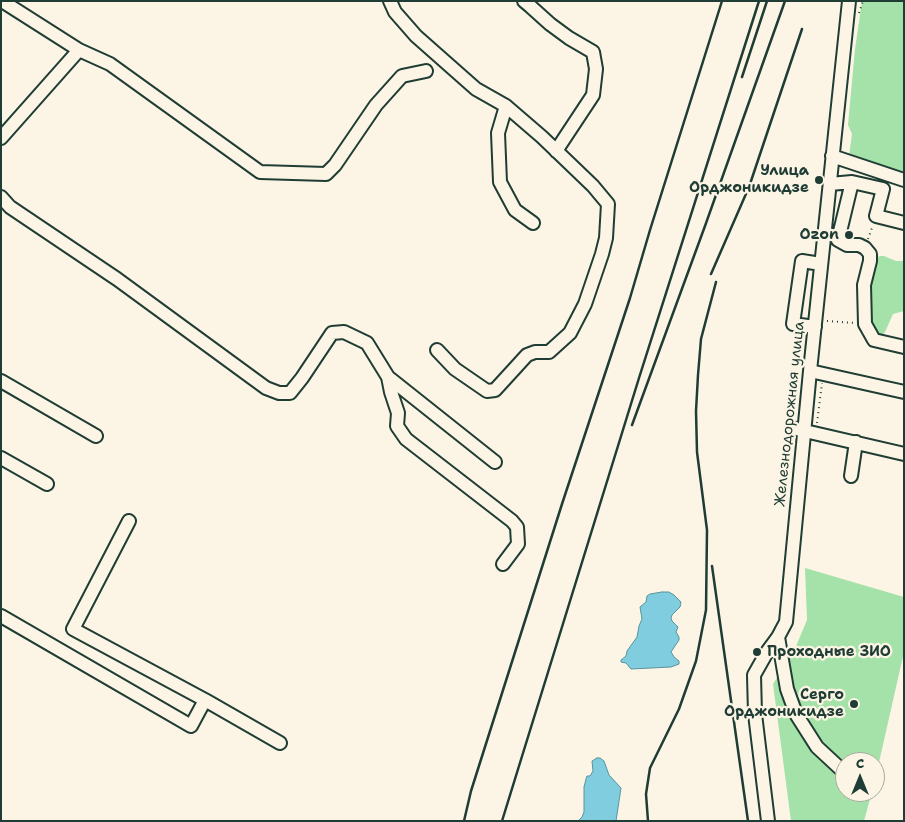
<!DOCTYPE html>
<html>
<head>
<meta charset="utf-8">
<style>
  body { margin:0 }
  #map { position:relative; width:905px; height:822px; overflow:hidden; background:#fcf5e5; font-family:"Shantell Sans",sans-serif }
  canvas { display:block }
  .frame { position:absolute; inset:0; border:2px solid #1f3d34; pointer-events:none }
  .north { position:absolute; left:835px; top:752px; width:50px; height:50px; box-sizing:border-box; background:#fcf5e5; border:1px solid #a4ab9e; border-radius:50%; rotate:0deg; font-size:14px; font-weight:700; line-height:20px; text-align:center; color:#1f3d34 }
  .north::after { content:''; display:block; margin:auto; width:18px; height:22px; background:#1f3d34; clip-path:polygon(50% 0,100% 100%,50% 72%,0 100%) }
</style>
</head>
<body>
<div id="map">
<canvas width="905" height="822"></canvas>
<div class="frame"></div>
<div class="north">С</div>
</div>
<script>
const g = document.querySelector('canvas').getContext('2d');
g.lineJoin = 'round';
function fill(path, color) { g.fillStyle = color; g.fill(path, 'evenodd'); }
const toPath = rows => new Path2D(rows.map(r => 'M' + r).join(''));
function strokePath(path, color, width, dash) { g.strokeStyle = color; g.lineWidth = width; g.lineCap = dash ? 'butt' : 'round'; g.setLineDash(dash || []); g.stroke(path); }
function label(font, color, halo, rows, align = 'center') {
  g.font = font + ' "Shantell Sans",sans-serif'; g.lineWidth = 4.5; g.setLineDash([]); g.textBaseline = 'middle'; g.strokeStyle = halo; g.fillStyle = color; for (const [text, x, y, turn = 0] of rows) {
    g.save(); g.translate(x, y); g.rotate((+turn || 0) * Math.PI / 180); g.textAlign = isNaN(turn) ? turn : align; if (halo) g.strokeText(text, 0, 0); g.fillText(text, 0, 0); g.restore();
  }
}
const green = toPath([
  [862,1,904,1,904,172,849,156,852,134,848,125,855,49],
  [880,256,884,256,896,261,904,261,904,311,893,314,885,332,882,336,878,336,872,326,868,314,869,281,874,261,876,258],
  [805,568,904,597,904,652,875,780,875,762,845,762,845,792,872,792,864,821,791,821,773,684,794,651,807,620]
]);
const water = toPath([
  [662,592,669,592,674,595,681,602,680,607,672,615,671,618,672,621,678,627,676,632,679,637,679,640,671,652,674,657,679,661,679,664,671,667,631,669,626,663,621,662,621,660,626,656,627,651,637,637,639,626,642,619,640,607,646,602,647,596,650,594,662,592],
  [597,758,600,758,604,761,609,775,621,788,616,821,578,821,582,817,584,812,584,787,586,779,587,776,590,776,593,771,592,761,597,758]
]);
const path = toPath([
  [859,13,863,1],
  [868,239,873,225],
  [827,321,855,323],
  [817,423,822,383]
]);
const minor = toPath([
  [2,1,79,50,110,64,260,172,326,174,335,165,376,105,402,76,426,71],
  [390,1,395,12,416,36,476,89,506,106,542,137,593,186,608,204,606,238,602,254,585,304,570,333,549,352,535,352,527,355,495,390,487,391,455,369,437,350],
  [524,1,530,6,550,24,569,38,593,52,596,69,593,95,556,151],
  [506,106,498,133,500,182,515,210,533,223],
  [1,138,79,50],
  [832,156,904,180],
  [852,182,838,240,847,245,859,245,865,248,870,254,870,261,864,285,865,324,874,340,904,347],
  [830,184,852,182,883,189,876,216,904,223],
  [1,197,10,207,117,279,266,388,279,393,290,393,302,378,332,333,344,332,367,343,388,377,391,392,398,413,397,426,406,439,512,521,517,527,518,544,503,564],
  [815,327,793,324,802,261,821,264],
  [810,371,904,392],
  [388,377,495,462],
  [1,381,96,436],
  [792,428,904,454],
  [1,458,47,484],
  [851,476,856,442],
  [129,521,73,629,205,700],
  [1,616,191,726,205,700,280,743],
  [778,637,787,689,796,714,817,747,845,773],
  [768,821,755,714,754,675,767,652,778,637,786,622,810,371,849,1]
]);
const rail = toPath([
  [742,77,767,1],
  [711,274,749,187,802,29],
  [632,425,705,226,785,1],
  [712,566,748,821],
  [464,821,471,791,562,504,630,298,650,230,722,1],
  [502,821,639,378,759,1],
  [648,821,646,794,650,768,679,709,696,661,706,610,707,530,697,452,696,411,698,375,701,339,716,282]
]);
const markers = [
  [819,180,5,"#1f3d34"],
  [849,235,5,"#1f3d34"],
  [757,652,5,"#1f3d34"],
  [854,704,5,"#1f3d34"]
];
const poiNames = [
  ["Улица",809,171],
  ["Орджоникидзе",809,188],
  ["Ozon",839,235],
  ["Проходные ЗИО",767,652,"left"],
  ["Серго",844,695],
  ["Орджоникидзе",844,712]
];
const streetNames = [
  ["Железнодорожная улица",790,414,-84]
];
fill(green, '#a5e2a9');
fill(water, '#7fcdde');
strokePath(water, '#59939a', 1);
strokePath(minor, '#1f3d34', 16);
strokePath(path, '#1f3d34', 2, [1, 4]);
strokePath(minor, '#fcf5e5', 12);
strokePath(rail, '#1f3d34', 2.5);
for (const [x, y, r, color] of markers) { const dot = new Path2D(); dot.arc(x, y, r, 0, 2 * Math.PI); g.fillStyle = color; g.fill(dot); strokePath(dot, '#fcf5e5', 2); }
label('bold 15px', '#1f3d34', '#fcf5e5', poiNames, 'right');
label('15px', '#1f3d34', '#fcf5e5', streetNames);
</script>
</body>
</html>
